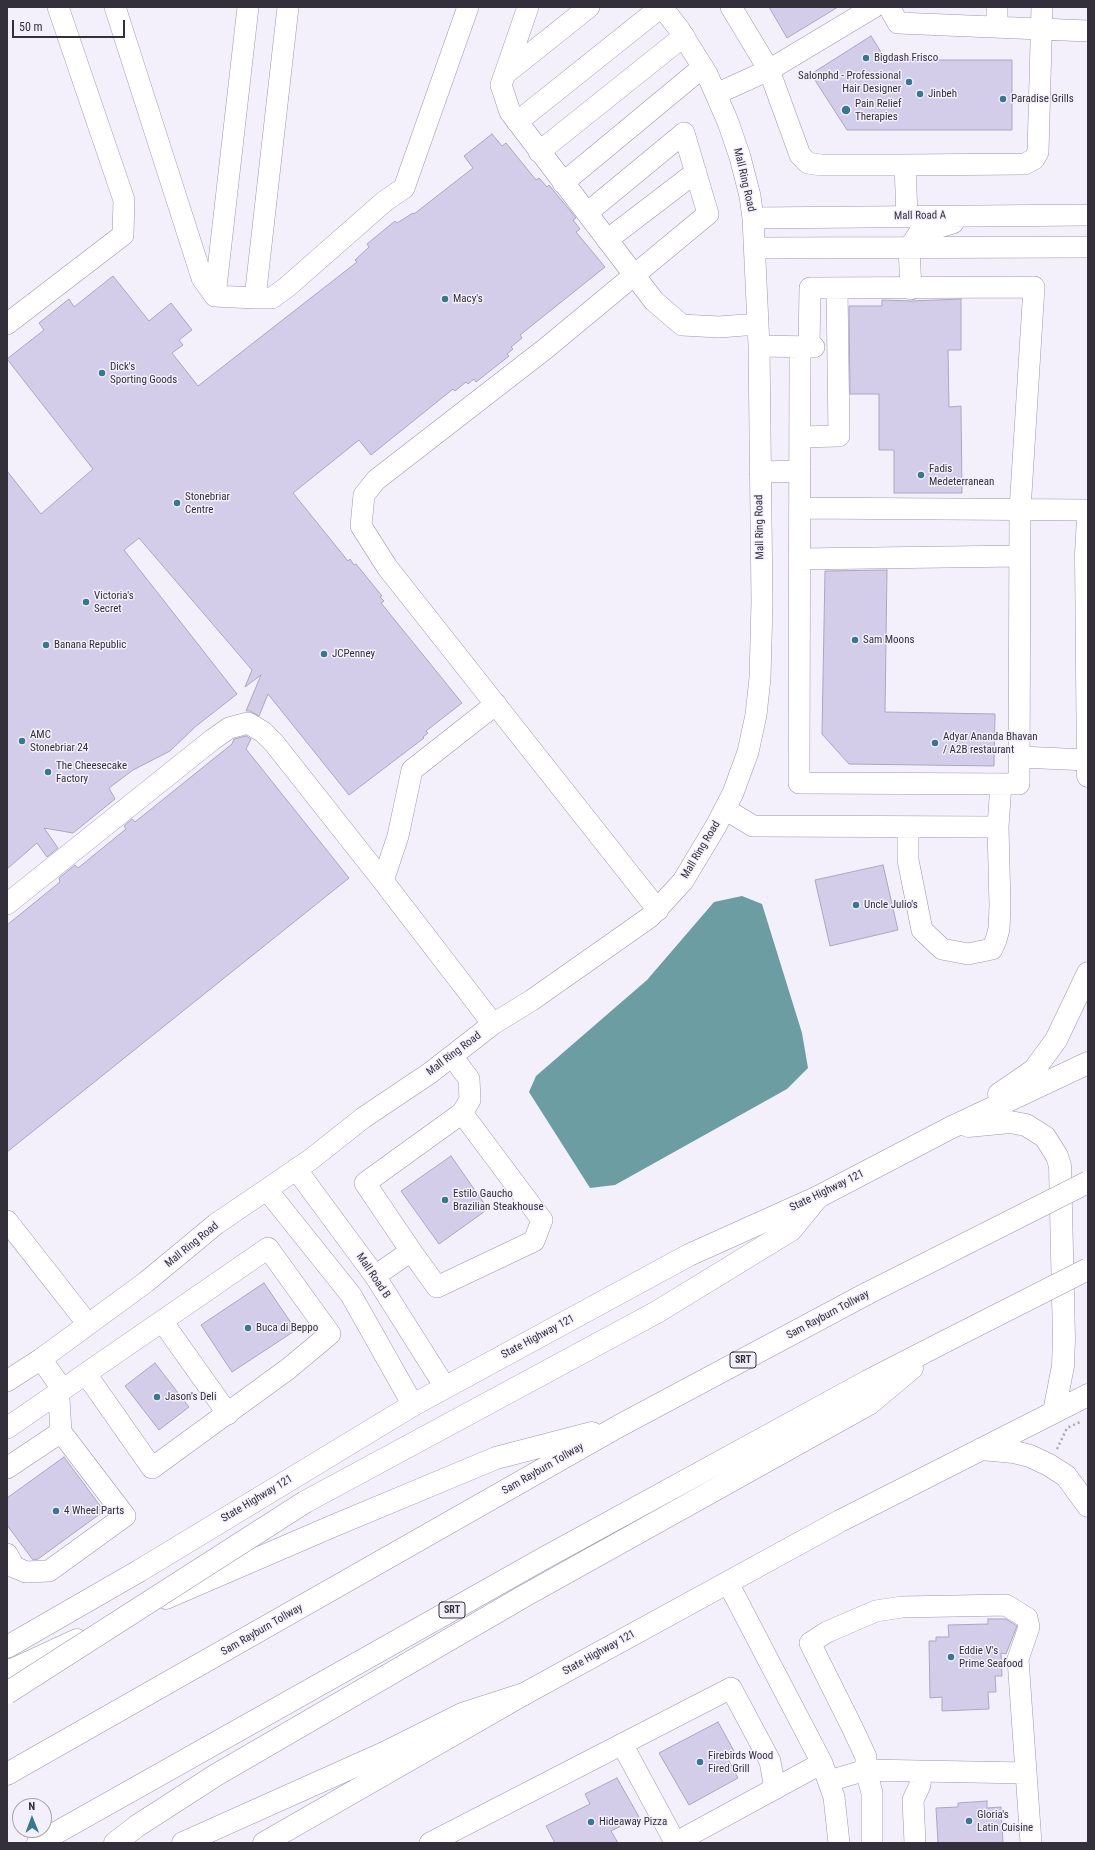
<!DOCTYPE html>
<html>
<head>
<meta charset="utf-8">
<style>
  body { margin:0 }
  #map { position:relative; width:1095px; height:1850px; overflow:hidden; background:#f4f0fb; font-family:"Roboto Condensed",sans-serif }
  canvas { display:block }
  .frame { position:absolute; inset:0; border:8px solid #34303b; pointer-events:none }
  .north { position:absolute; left:12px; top:1798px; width:40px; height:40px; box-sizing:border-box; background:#f4f0fb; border:1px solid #a7a3ae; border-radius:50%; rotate:359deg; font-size:11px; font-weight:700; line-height:16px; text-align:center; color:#34303b }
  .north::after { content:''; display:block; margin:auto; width:14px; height:18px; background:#38788c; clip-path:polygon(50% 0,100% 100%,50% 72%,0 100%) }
  .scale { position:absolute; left:12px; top:20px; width:113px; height:18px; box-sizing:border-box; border:2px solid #34303b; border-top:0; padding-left:5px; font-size:12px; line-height:14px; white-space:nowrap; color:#34303b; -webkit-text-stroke:3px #f4f0fb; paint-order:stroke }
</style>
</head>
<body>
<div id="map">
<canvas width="1095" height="1850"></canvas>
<div class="frame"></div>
<div class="north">N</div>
<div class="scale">50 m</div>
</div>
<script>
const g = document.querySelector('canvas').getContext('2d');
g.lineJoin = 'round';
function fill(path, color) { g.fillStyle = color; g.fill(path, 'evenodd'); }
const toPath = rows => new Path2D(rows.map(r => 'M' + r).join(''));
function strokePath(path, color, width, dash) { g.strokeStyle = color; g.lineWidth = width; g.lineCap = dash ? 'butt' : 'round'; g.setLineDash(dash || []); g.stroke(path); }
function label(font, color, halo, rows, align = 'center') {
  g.font = font + ' "Roboto Condensed",sans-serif'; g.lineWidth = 3; g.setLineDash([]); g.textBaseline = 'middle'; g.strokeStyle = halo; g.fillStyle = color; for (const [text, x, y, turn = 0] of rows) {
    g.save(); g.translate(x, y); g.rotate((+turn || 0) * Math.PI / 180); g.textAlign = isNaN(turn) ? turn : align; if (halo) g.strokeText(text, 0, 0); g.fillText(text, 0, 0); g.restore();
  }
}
const water = toPath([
  [742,896,762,904,802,1033,808,1068,787,1089,615,1185,590,1188,529,1092,536,1076,647,980,714,902]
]);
const building = toPath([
  [769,7,838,7,787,38,769,7],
  [871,36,886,60,1012,60,1012,130,847,130,811,74,871,36],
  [492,134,502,146,506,143,536,180,539,178,547,187,549,185,576,218,573,220,580,229,576,232,605,267,520,335,522,338,511,347,513,349,507,354,509,356,476,382,474,379,468,384,466,382,455,391,453,389,371,455,359,440,293,493,348,561,350,559,354,565,356,564,382,596,380,597,384,601,381,603,462,703,426,731,428,733,423,737,424,738,349,795,268,694,259,716,250,711,246,711,261,675,245,687,252,670,139,538,124,550,237,694,195,727,170,751,133,770,109,788,115,799,73,833,44,828,58,848,47,857,37,843,7,869,7,471,41,514,93,469,7,359,44,330,39,323,69,299,74,307,113,276,149,321,171,303,192,330,179,340,183,345,172,353,198,386,357,262,355,260,369,247,367,244,395,221,397,223,413,213,414,214,473,168,464,156,492,134],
  [961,299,961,350,948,350,949,407,961,406,962,493,894,493,894,450,879,450,879,394,850,394,849,306,882,306,882,300,911,301,961,299],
  [887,570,885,712,995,714,994,766,849,764,822,734,825,571,887,570],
  [246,736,251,739,246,749,349,878,7,1152,7,925,60,882,59,878,75,865,78,868,126,829,124,826,132,819,135,822,232,744,234,739,246,736],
  [883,865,898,930,830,946,815,880,883,865],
  [451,1156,488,1209,439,1244,401,1191,451,1156],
  [264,1283,296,1330,232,1372,201,1325,264,1283],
  [155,1363,189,1407,159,1430,125,1386,155,1363],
  [64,1457,104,1511,38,1559,33,1560,7,1525,7,1498,64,1457],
  [988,1619,1006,1619,1017,1626,1006,1654,1001,1653,1002,1676,995,1676,996,1692,988,1692,989,1709,942,1711,942,1697,930,1698,929,1641,936,1641,936,1637,949,1637,948,1625,988,1624,988,1619],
  [718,1722,734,1751,726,1755,738,1778,689,1805,659,1753,718,1722],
  [617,1778,639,1817,611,1831,618,1843,555,1843,546,1826,590,1804,585,1794,617,1778],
  [987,1801,987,1808,1001,1807,1003,1843,938,1843,936,1808,958,1807,958,1803,987,1801]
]);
const path = toPath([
  [1057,1449,1067,1428,1080,1422]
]);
const minor = toPath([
  [115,7,202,278,215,296,255,298,272,298,287,287,385,201,404,188,468,7],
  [528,7,501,85,510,112,654,301,682,325,719,327,758,324],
  [731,7,769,70,874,7],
  [889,7,898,23,1088,31],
  [997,26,997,7],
  [505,74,589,7],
  [716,94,769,70,800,155,808,163,821,165,905,165,907,216],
  [517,122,661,7],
  [539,152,684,36],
  [905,165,1025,164,1034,159,1038,152,1042,7],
  [563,183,703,67],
  [587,213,684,133,708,214,545,349,376,480,364,495,361,526,387,567,658,910],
  [753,218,1088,215],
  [607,240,696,172],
  [756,248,1088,247],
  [911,289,909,248,919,233,953,223],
  [215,296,248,7],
  [255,298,288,7],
  [7,324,123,235,124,200,58,7],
  [759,346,814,347],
  [800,347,799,783,1019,784,1020,510,1034,287,810,288,809,347],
  [800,437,839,436,837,288],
  [760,472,800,471],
  [800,508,1088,510],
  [800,559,1020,556],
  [1020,757,1087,760],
  [725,809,753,826,998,827,1001,784],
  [908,827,908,860,922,930,942,949,968,954,992,949,996,940,999,929,1000,906,998,827],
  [7,904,212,740,229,728,248,723,263,732,274,743,383,881],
  [493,1024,383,881,398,836,412,770,496,704],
  [296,1169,375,1276,445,1387],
  [267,1190,351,1295,413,1405],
  [7,1221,87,1323],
  [411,1251,365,1183,462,1113,470,1100,469,1079,452,1056],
  [375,1276,411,1251,437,1287,534,1241,542,1220,462,1113],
  [162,1321,228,1414],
  [7,1381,41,1359,146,1282,216,1224,310,1160,363,1118,430,1073,493,1024,532,1000,650,917,683,881,716,826,733,793,748,752,756,715,760,678,762,602,759,346,753,218,750,196,740,157,728,122,707,74,679,29,662,7],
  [7,1428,268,1248,330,1334,288,1369,152,1468,86,1374],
  [7,1468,61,1432],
  [7,1554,14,1567,26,1572,49,1571,125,1516,61,1432,58,1383,41,1359],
  [728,1583,822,1763,834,1797,839,1843],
  [622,1744,675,1842,674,1843],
  [829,1781,866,1770,866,1757,852,1727,810,1643,827,1632,876,1611,902,1607,1006,1605,1027,1618,1029,1627,1018,1659,1031,1843],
  [430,1843,731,1688,770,1761,775,1789],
  [675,1843,822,1763],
  [872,1843,872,1793,866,1770,1026,1773],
  [915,1843,913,1800,920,1785,921,1772]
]);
const major = toPath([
  [1088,518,1086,554,1088,776],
  [999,1094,1034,1070,1056,1040,1088,973],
  [968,1126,1010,1122,1026,1125,1045,1137,1057,1156,1060,1166,1064,1339,1063,1366,1054,1412],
  [981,1449,1014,1452,1030,1456,1049,1465,1066,1476,1088,1506],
  [7,1647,139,1571,413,1405,689,1255,818,1197,950,1128,1088,1063],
  [264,1843,524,1694,840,1521,1088,1395]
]);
const highway = toPath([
  [305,1502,657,1312,791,1230,818,1197],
  [166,1598,333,1526,496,1458,592,1433],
  [7,1670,12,1670,77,1640],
  [7,1774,619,1426,868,1293],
  [38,1843,546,1557,868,1381,946,1341],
  [115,1843,137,1826,216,1775,526,1595,869,1404,912,1368],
  [183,1843,384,1753,462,1714,524,1694]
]);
const highwayBridge = toPath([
  [868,1293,1088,1182],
  [946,1341,1088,1269],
  [7,1693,305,1502]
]);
const markers = [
  [866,58,4,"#38788c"],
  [909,82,4,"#38788c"],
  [920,94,4,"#38788c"],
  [1003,99,4,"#38788c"],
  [846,110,5,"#38788c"],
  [445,299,4,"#38788c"],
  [102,373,4,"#38788c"],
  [921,475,4,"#38788c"],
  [177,503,4,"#38788c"],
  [86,602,4,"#38788c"],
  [855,640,4,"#38788c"],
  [46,645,4,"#38788c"],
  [324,654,4,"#38788c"],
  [22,741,4,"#38788c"],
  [935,743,4,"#38788c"],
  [48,772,4,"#38788c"],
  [856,905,4,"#38788c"],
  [445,1200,4,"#38788c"],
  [248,1328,4,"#38788c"],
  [157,1397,4,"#38788c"],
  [56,1511,4,"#38788c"],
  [951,1657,4,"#38788c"],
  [700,1762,4,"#38788c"],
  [969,1821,4,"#38788c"],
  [591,1822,4,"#38788c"]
];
const shields = [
  [743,1360,26],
  [452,1610,26]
];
const shieldNames = [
  ["SRT",743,1360],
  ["SRT",452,1610]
];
const poiNames = [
  ["Bigdash Frisco",874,58],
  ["Salonphd - Professional",901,76,"right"],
  ["Hair Designer",901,89,"right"],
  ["Jinbeh",928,94],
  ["Paradise Grills",1011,99],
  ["Pain Relief",855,104],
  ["Therapies",855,117],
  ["Macy's",453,299],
  ["Dick's",110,367],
  ["Sporting Goods",110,380],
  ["Fadis",929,469],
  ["Medeterranean",929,482],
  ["Stonebriar",185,497],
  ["Centre",185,510],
  ["Victoria's",94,596],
  ["Secret",94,609],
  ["Sam Moons",863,640],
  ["Banana Republic",54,645],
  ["JCPenney",332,654],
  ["AMC",30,735],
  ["Stonebriar 24",30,748],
  ["Adyar Ananda Bhavan",943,737],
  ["/ A2B restaurant",943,750],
  ["The Cheesecake",56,766],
  ["Factory",56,779],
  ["Uncle Julio's",864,905],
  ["Estilo Gaucho",453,1194],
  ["Brazilian Steakhouse",453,1207],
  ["Buca di Beppo",256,1328],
  ["Jason's Deli",165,1397],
  ["4 Wheel Parts",64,1511],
  ["Eddie V's",959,1651],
  ["Prime Seafood",959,1664],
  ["Firebirds Wood",708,1756],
  ["Fired Grill",708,1769],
  ["Gloria's",977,1815],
  ["Latin Cuisine",977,1828],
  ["Hideaway Pizza",599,1822]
];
const streetNames = [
  ["Mall Ring Road",744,180,77],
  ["Mall Road A",920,216,-1],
  ["Mall Ring Road",760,527,-91],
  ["Mall Ring Road",701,850,-59],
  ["Mall Ring Road",454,1054,-37],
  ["State Highway 121",827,1191,-26],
  ["Mall Ring Road",192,1245,-39],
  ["Mall Road B",373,1276,56],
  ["Sam Rayburn Tollway",828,1315,-28],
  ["State Highway 121",538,1337,-28],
  ["Sam Rayburn Tollway",543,1469,-30],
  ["State Highway 121",257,1499,-31],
  ["Sam Rayburn Tollway",262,1630,-30],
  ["State Highway 121",599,1653,-29]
];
fill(water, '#6c9da3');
fill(building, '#d3cde9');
strokePath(building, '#aba6c0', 1);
strokePath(minor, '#9e96af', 22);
strokePath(major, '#9e96af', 23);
strokePath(highway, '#9e96af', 23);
strokePath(path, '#aba7b2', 2.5, [2, 3]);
strokePath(minor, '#fff', 21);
strokePath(major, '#fff', 22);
strokePath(highway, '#fff', 22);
strokePath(highwayBridge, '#9e96af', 23, []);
strokePath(highwayBridge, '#fff', 22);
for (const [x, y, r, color] of markers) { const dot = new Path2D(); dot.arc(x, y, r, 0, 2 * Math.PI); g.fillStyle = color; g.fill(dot); strokePath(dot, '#f4f0fb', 1.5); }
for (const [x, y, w] of shields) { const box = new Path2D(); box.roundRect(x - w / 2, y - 8, w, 16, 3); g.fillStyle = '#f4f0fb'; g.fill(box); strokePath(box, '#34303b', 1); }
label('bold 10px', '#34303b', null, shieldNames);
label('11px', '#34303b', '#f4f0fb', poiNames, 'left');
label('11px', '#34303b', '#f4f0fb', streetNames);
</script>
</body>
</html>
